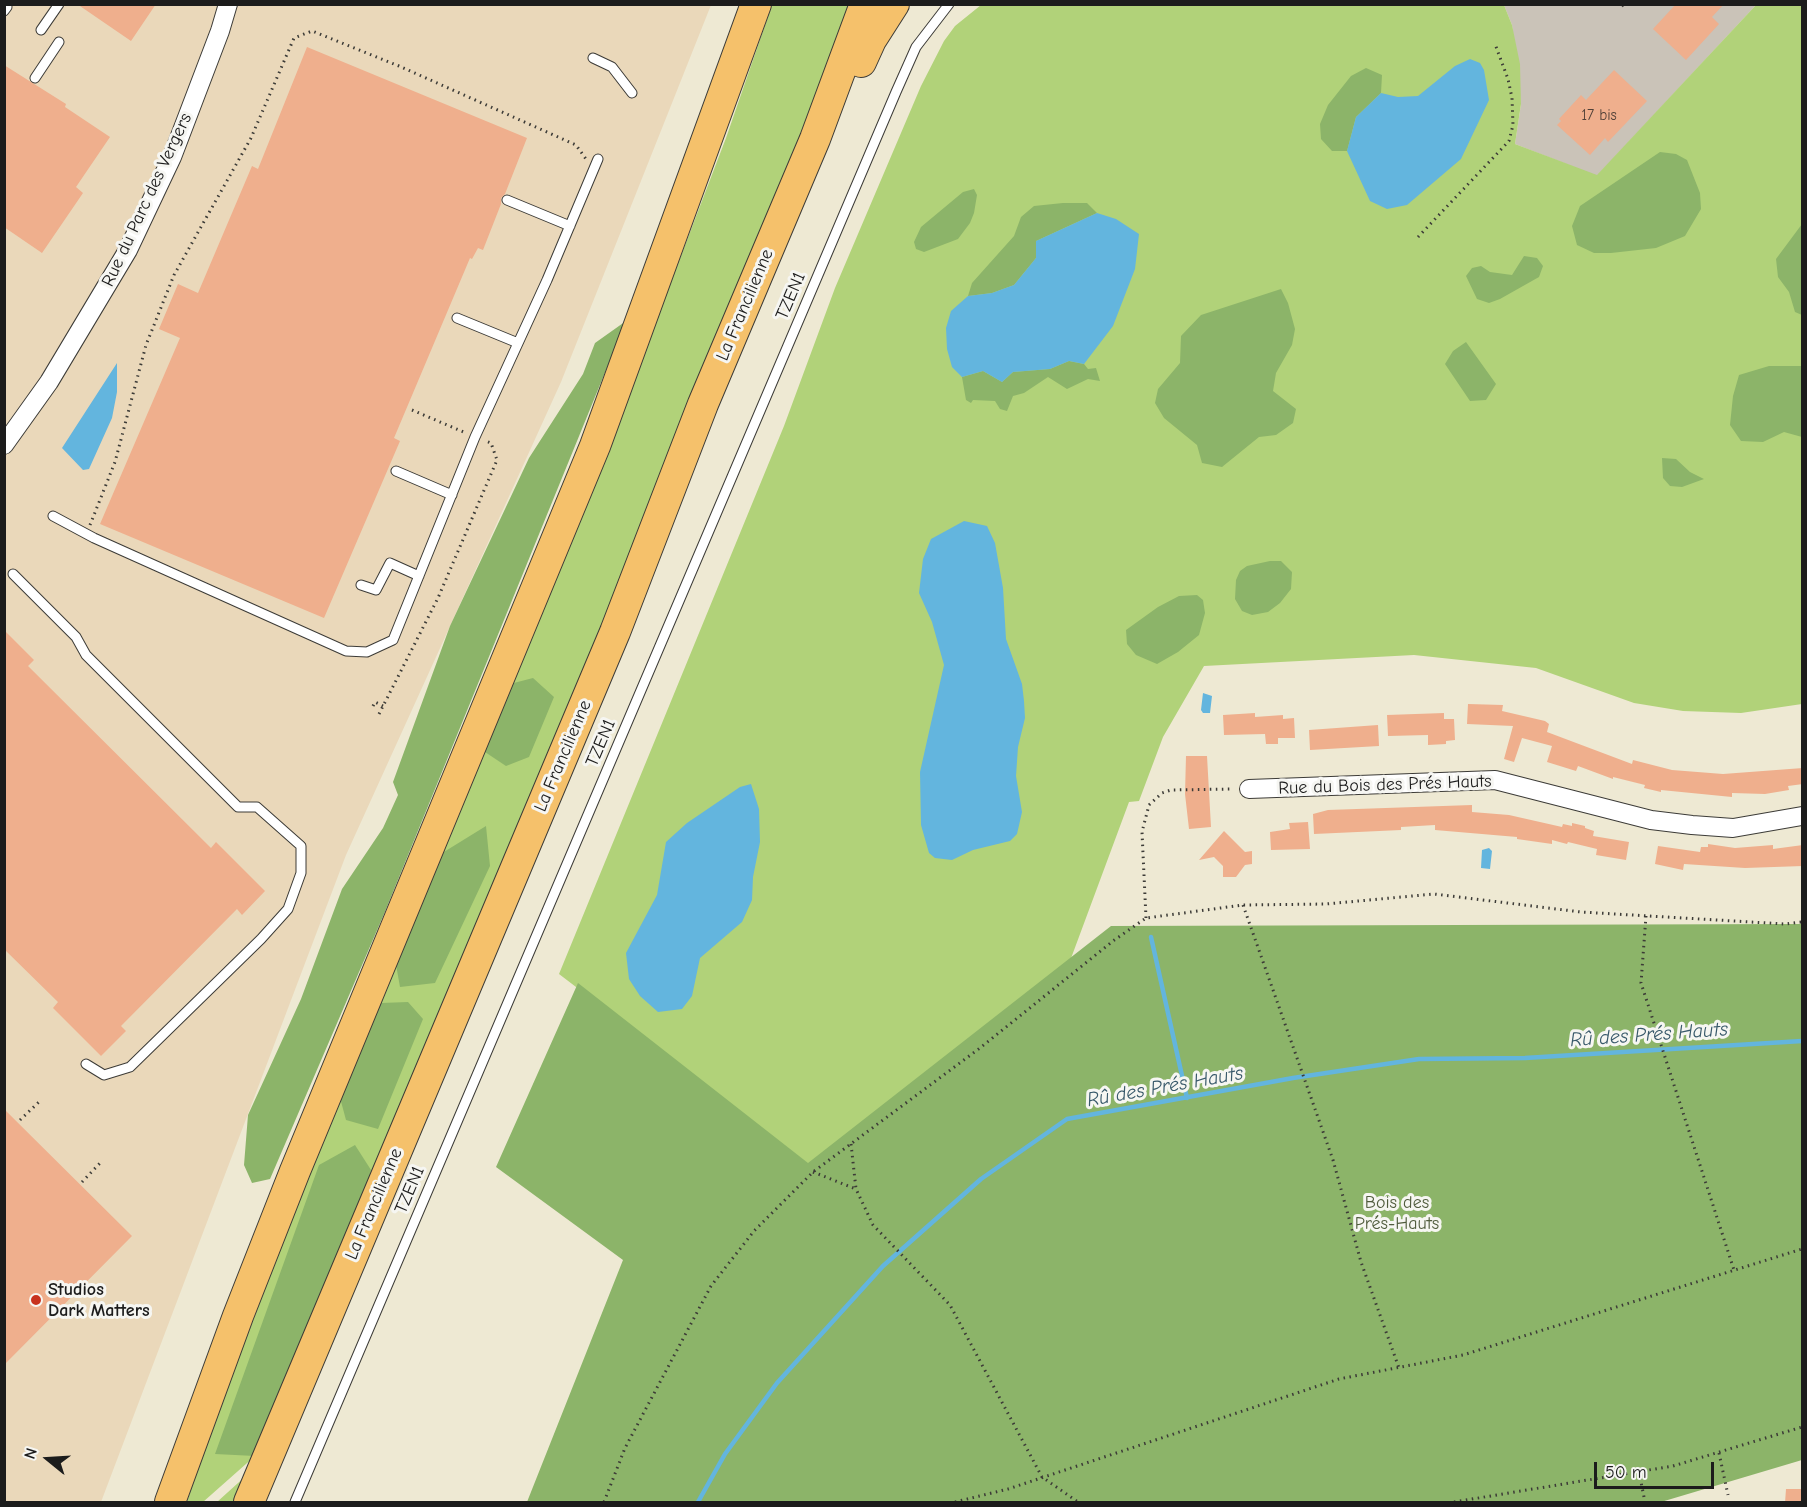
<!DOCTYPE html>
<html>
<head>
<meta charset="utf-8">
<style>
  body { margin:0 }
  #map { position:relative; width:1807px; height:1507px; overflow:hidden; background:#eee9d3; font-family:"Comic Neue",sans-serif }
  canvas { display:block }
  .frame { position:absolute; inset:0; border:6px solid #1c1c1c; pointer-events:none }
  .north { position:absolute; left:18px; top:1429px; width:60px; height:60px; -webkit-text-stroke:4px #f6f6f2; paint-order:stroke; rotate:288deg; font-size:16px; font-weight:700; line-height:24px; text-align:center; color:#1c1c1c }
  .north::after { content:''; display:block; margin:auto; width:21px; height:27px; background:#1c1c1c; clip-path:polygon(50% 0,100% 100%,50% 72%,0 100%) }
  .scale { position:absolute; left:1594px; top:1462px; width:120px; height:27px; box-sizing:border-box; border:3px solid #1c1c1c; border-top:0; padding-left:8px; font-size:18px; line-height:21px; white-space:nowrap; color:#1c1c1c; -webkit-text-stroke:4px #f6f6f2; paint-order:stroke }
</style>
</head>
<body>
<div id="map">
<canvas width="1807" height="1507"></canvas>
<div class="frame"></div>
<div class="north">N</div>
<div class="scale">50 m</div>
</div>
<script>
const g = document.querySelector('canvas').getContext('2d');
g.lineJoin = 'round';
function fill(path, color) { g.fillStyle = color; g.fill(path, 'evenodd'); }
const toPath = rows => new Path2D(rows.map(r => 'M' + r).join(''));
function strokePath(path, color, width, dash) { g.strokeStyle = color; g.lineWidth = width; g.lineCap = dash ? 'butt' : 'round'; g.setLineDash(dash || []); g.stroke(path); }
function label(font, color, halo, rows, align = 'center') {
  g.font = font + ' "Comic Neue",sans-serif'; g.lineWidth = 6; g.setLineDash([]); g.textBaseline = 'middle'; g.strokeStyle = halo; g.fillStyle = color; for (const [text, x, y, turn = 0] of rows) {
    g.save(); g.translate(x, y); g.rotate((+turn || 0) * Math.PI / 180); g.textAlign = isNaN(turn) ? turn : align; if (halo) g.strokeText(text, 0, 0); g.fillText(text, 0, 0); g.restore();
  }
}
const built = toPath([
  [5,5,711,5,561,382,346,855,101,1502,5,1502]
]);
const industrial = toPath([
  [1504,5,1756,5,1597,176,1515,144,1521,104,1512,25]
]);
const green = toPath([
  [772,5,851,5,671,468,255,1456,203,1502,187,1502,201,1457,355,1052,642,358,726,138],
  [981,5,1504,5,1512,25,1520,64,1521,104,1515,144,1597,175,1756,5,1802,5,1802,704,1741,713,1683,711,1634,703,1536,668,1414,655,1204,666,1163,737,1139,801,1129,802,1070,961,816,1170,559,974,784,426,835,288,921,86,944,41,955,26],
  [248,1474,236,1502,217,1502]
]);
const forest = toPath([
  [1366,68,1382,75,1381,93,1356,117,1347,151,1332,151,1321,139,1320,124,1328,105,1351,76],
  [1660,152,1676,154,1687,160,1700,193,1701,209,1685,236,1656,248,1611,253,1594,253,1577,245,1572,226,1580,206],
  [974,189,977,195,974,213,970,223,958,239,924,252,916,249,914,242,921,227,963,192],
  [1063,203,1087,203,1097,213,1036,241,1036,258,1014,285,992,293,968,296,972,283,1014,236,1021,217,1034,206],
  [1802,224,1802,315,1795,312,1789,292,1778,277,1776,259],
  [1524,256,1537,258,1543,266,1539,277,1500,299,1489,303,1477,299,1466,276,1472,268,1481,266,1490,272,1512,275],
  [1281,289,1288,303,1295,329,1292,345,1276,373,1273,391,1296,409,1293,423,1276,435,1259,437,1222,467,1202,463,1197,445,1164,418,1155,403,1158,389,1180,363,1181,336,1201,315],
  [626,321,384,914,270,1179,252,1183,244,1165,248,1115,301,999,342,889,383,828,398,795,393,782,450,626,529,458,583,374,595,343],
  [1466,342,1496,384,1486,400,1470,401,1445,364,1453,351],
  [1069,361,1084,364,1088,369,1096,368,1100,381,1088,379,1067,389,1048,377,1024,393,1013,396,1007,411,1000,409,995,401,973,400,971,403,966,400,962,377,983,371,1002,382,1013,372,1050,369],
  [1769,366,1802,366,1802,437,1784,432,1763,442,1741,441,1730,425,1733,396,1739,375],
  [1662,458,1676,459,1690,472,1704,479,1682,487,1670,486,1663,478],
  [1270,561,1281,561,1292,572,1291,589,1280,603,1268,612,1252,615,1242,611,1235,599,1236,580,1240,571,1247,566],
  [1197,595,1203,600,1205,613,1199,635,1178,652,1157,664,1136,655,1127,644,1126,630,1158,607,1179,596],
  [533,678,554,697,529,757,506,766,482,750,510,684],
  [486,826,490,866,435,983,400,987,395,959,439,855],
  [1802,924,1802,1460,1661,1502,527,1502,623,1260,496,1167,578,983,808,1163,1111,926],
  [408,1002,423,1019,378,1129,346,1120,339,1094,370,1017,381,1003],
  [355,1145,371,1170,365,1195,255,1456,215,1454,319,1165]
]);
const water = toPath([
  [1470,59,1480,63,1484,70,1489,100,1461,159,1407,205,1387,209,1370,201,1347,151,1356,117,1381,93,1398,97,1418,96,1455,66],
  [1097,213,1116,219,1139,234,1135,269,1113,326,1084,364,1069,361,1050,369,1013,372,1002,382,983,371,962,377,952,367,947,349,946,328,951,311,968,296,992,293,1014,285,1036,258,1036,241],
  [117,363,117,392,112,418,89,469,83,470,62,448],
  [964,521,987,526,995,543,1003,588,1006,639,1022,684,1024,701,1025,718,1018,747,1016,776,1022,812,1017,834,1010,841,973,850,952,860,935,858,929,853,921,825,920,772,944,665,932,622,919,593,923,559,931,539],
  [1203,693,1212,696,1210,713,1203,713,1201,710],
  [751,784,759,809,760,842,753,877,752,900,742,922,700,958,692,996,682,1009,658,1012,640,996,629,979,626,953,657,895,666,842,687,823,740,787],
  [1489,848,1492,851,1490,869,1481,868,1482,850]
]);
const stream = toPath([
  [1151,937,1187,1098],
  [698,1502,725,1454,777,1383,883,1266,981,1179,1067,1119,1293,1078,1419,1059,1525,1058,1802,1041]
]);
const building = toPath([
  [77,4,156,4,131,41],
  [1676,4,1724,4,1712,17,1719,24,1686,60,1653,29],
  [307,47,527,138,505,194,501,198,501,204,483,250,478,248,472,259,470,258,394,438,400,441,324,618,100,524,180,338,159,329,178,284,198,293,252,166,258,169],
  [4,65,66,104,65,107,110,137,76,187,83,193,42,253,4,227],
  [1614,70,1647,101,1608,142,1605,138,1590,155,1557,125,1561,121,1559,119,1581,95,1586,100],
  [4,630,34,660,28,666,211,848,216,842,265,891,242,915,237,909,121,1026,126,1031,101,1056,53,1008,58,1002,4,949],
  [1468,704,1503,705,1502,711,1545,721,1549,724,1547,732,1632,764,1633,760,1672,770,1723,774,1803,768,1803,784,1788,786,1789,790,1765,794,1732,793,1732,797,1661,790,1661,792,1644,788,1645,785,1613,777,1613,779,1578,766,1576,771,1547,762,1552,746,1522,738,1514,762,1504,759,1513,726,1467,724],
  [1255,713,1255,717,1283,715,1283,719,1294,718,1295,738,1278,738,1278,744,1266,744,1265,734,1224,735,1223,715],
  [1444,713,1444,719,1454,719,1455,740,1446,741,1446,744,1428,745,1428,735,1388,736,1387,715],
  [1378,725,1379,746,1310,750,1309,730],
  [1186,756,1207,756,1211,827,1189,829,1185,794],
  [1472,805,1472,812,1509,815,1562,827,1563,824,1572,826,1572,823,1585,826,1585,828,1594,831,1593,836,1629,842,1626,860,1596,855,1597,849,1568,842,1567,844,1552,840,1552,844,1517,839,1517,837,1435,830,1435,825,1401,827,1401,830,1314,834,1313,814,1328,810],
  [1308,822,1310,849,1271,850,1270,832,1290,829,1289,823],
  [1224,831,1245,852,1252,851,1252,864,1245,865,1236,877,1223,877,1223,866,1214,857,1199,860],
  [1708,844,1735,848,1773,845,1773,849,1803,845,1803,866,1745,868,1684,864,1683,870,1655,864,1658,846,1700,852,1701,847,1708,847],
  [4,1109,132,1236,4,1365],
  [1786,1489,1803,1489,1803,1503,1785,1503]
]);
const path = toPath([
  [1617,4,1621,7,1624,4],
  [1418,237,1509,141,1513,125,1512,98,1508,79,1495,44],
  [412,410,466,433],
  [90,525,115,462,146,345,174,275,251,138,294,38,312,31,399,66,576,145,586,159],
  [373,706,375,702,383,706],
  [379,714,438,598,497,460,491,443,486,441],
  [1243,905,1333,1160,1361,1262,1399,1368],
  [1646,916,1641,983,1734,1270],
  [1146,918,1142,832,1149,805,1162,793,1171,790,1232,789],
  [20,1120,40,1101],
  [851,1144,856,1189,873,1225,950,1305,1042,1477,1078,1502],
  [813,1172,856,1189],
  [82,1182,101,1162],
  [1719,1453,1728,1495],
  [1639,1472,1645,1502],
  [604,1502,625,1448,711,1286,754,1231,813,1172,980,1048,1113,941,1146,918,1243,905,1326,904,1434,894,1581,912,1785,924,1802,922],
  [955,1502,1008,1489,1339,1379,1463,1355,1802,1249],
  [1454,1502,1673,1466,1802,1427]
]);
const service = toPath([
  [4,11,7,7],
  [41,30,59,4],
  [593,58,612,67,632,93],
  [35,78,59,42],
  [507,200,570,226],
  [457,318,518,343],
  [396,471,452,495],
  [53,516,94,538,346,651,367,652,393,640,475,437,547,280,598,159],
  [13,574,76,637,86,655,238,807,257,807,301,846,301,873,288,909,261,939,130,1067,104,1075,86,1064],
  [361,585,376,590,390,563,419,576],
  [295,1502,896,92,916,47,949,4]
]);
const minor = toPath([
  [4,445,49,382,128,250,172,157,220,31,228,4],
  [1249,789,1495,780,1651,820,1692,825,1733,828,1802,816]
]);
const trunk = toPath([
  [861,62,871,40,894,4],
  [170,1502,238,1316,295,1171,595,446,756,4],
  [249,1502,615,632,703,404,815,139,865,4]
]);
const markers = [
  [36,1300,6,"#c8321e"]
];
const numberNames = [
  ["17 bis",1599,116]
];
const streetNames = [
  ["Rue du Parc des Vergers",147,200,-65],
  ["TZEN1",791,296,-67],
  ["La Francilienne",745,305,-67],
  ["TZEN1",601,743,-67],
  ["La Francilienne",563,756,-67],
  ["Rue du Bois des Prés Hauts",1385,785,-2],
  ["TZEN1",410,1190,-67],
  ["La Francilienne",374,1204,-67]
];
const parkNames = [
  ["Bois des",1397,1203],
  ["Prés-Hauts",1397,1224]
];
const poiNames = [
  ["Studios",48,1290],
  ["Dark Matters",48,1311]
];
const waterNames = [
  ["Rû des Prés Hauts",1649,1035,-4],
  ["Rû des Prés Hauts",1165,1087,-10]
];
fill(built, '#ead8ba');
fill(industrial, '#cac3b8');
fill(green, '#b1d279');
fill(forest, '#8cb469');
fill(water, '#63b5de');
strokePath(stream, '#63b5de', 4.5);
fill(building, '#efaf8d');
strokePath(service, '#3c3b37', 11);
strokePath(minor, '#3c3b37', 20);
strokePath(trunk, '#3c3b37', 32);
strokePath(path, '#3c3b37', 3, [1.5, 4.5]);
strokePath(service, '#fff', 9);
strokePath(minor, '#fff', 18);
strokePath(trunk, '#f5c16b', 30);
for (const [x, y, r, color] of markers) { const dot = new Path2D(); dot.arc(x, y, r, 0, 2 * Math.PI); g.fillStyle = color; g.fill(dot); strokePath(dot, '#f6f6f2', 2); }
label('15px', '#514138', null, numberNames);
label('18px', '#1c1c1c', '#f6f6f2', streetNames);
label('18px', '#505c3d', '#f6f6f2', parkNames);
label('bold 18px', '#1c1c1c', '#f6f6f2', poiNames, 'left');
label('italic 20px', '#38596a', '#f6f6f2', waterNames);
</script>
</body>
</html>
